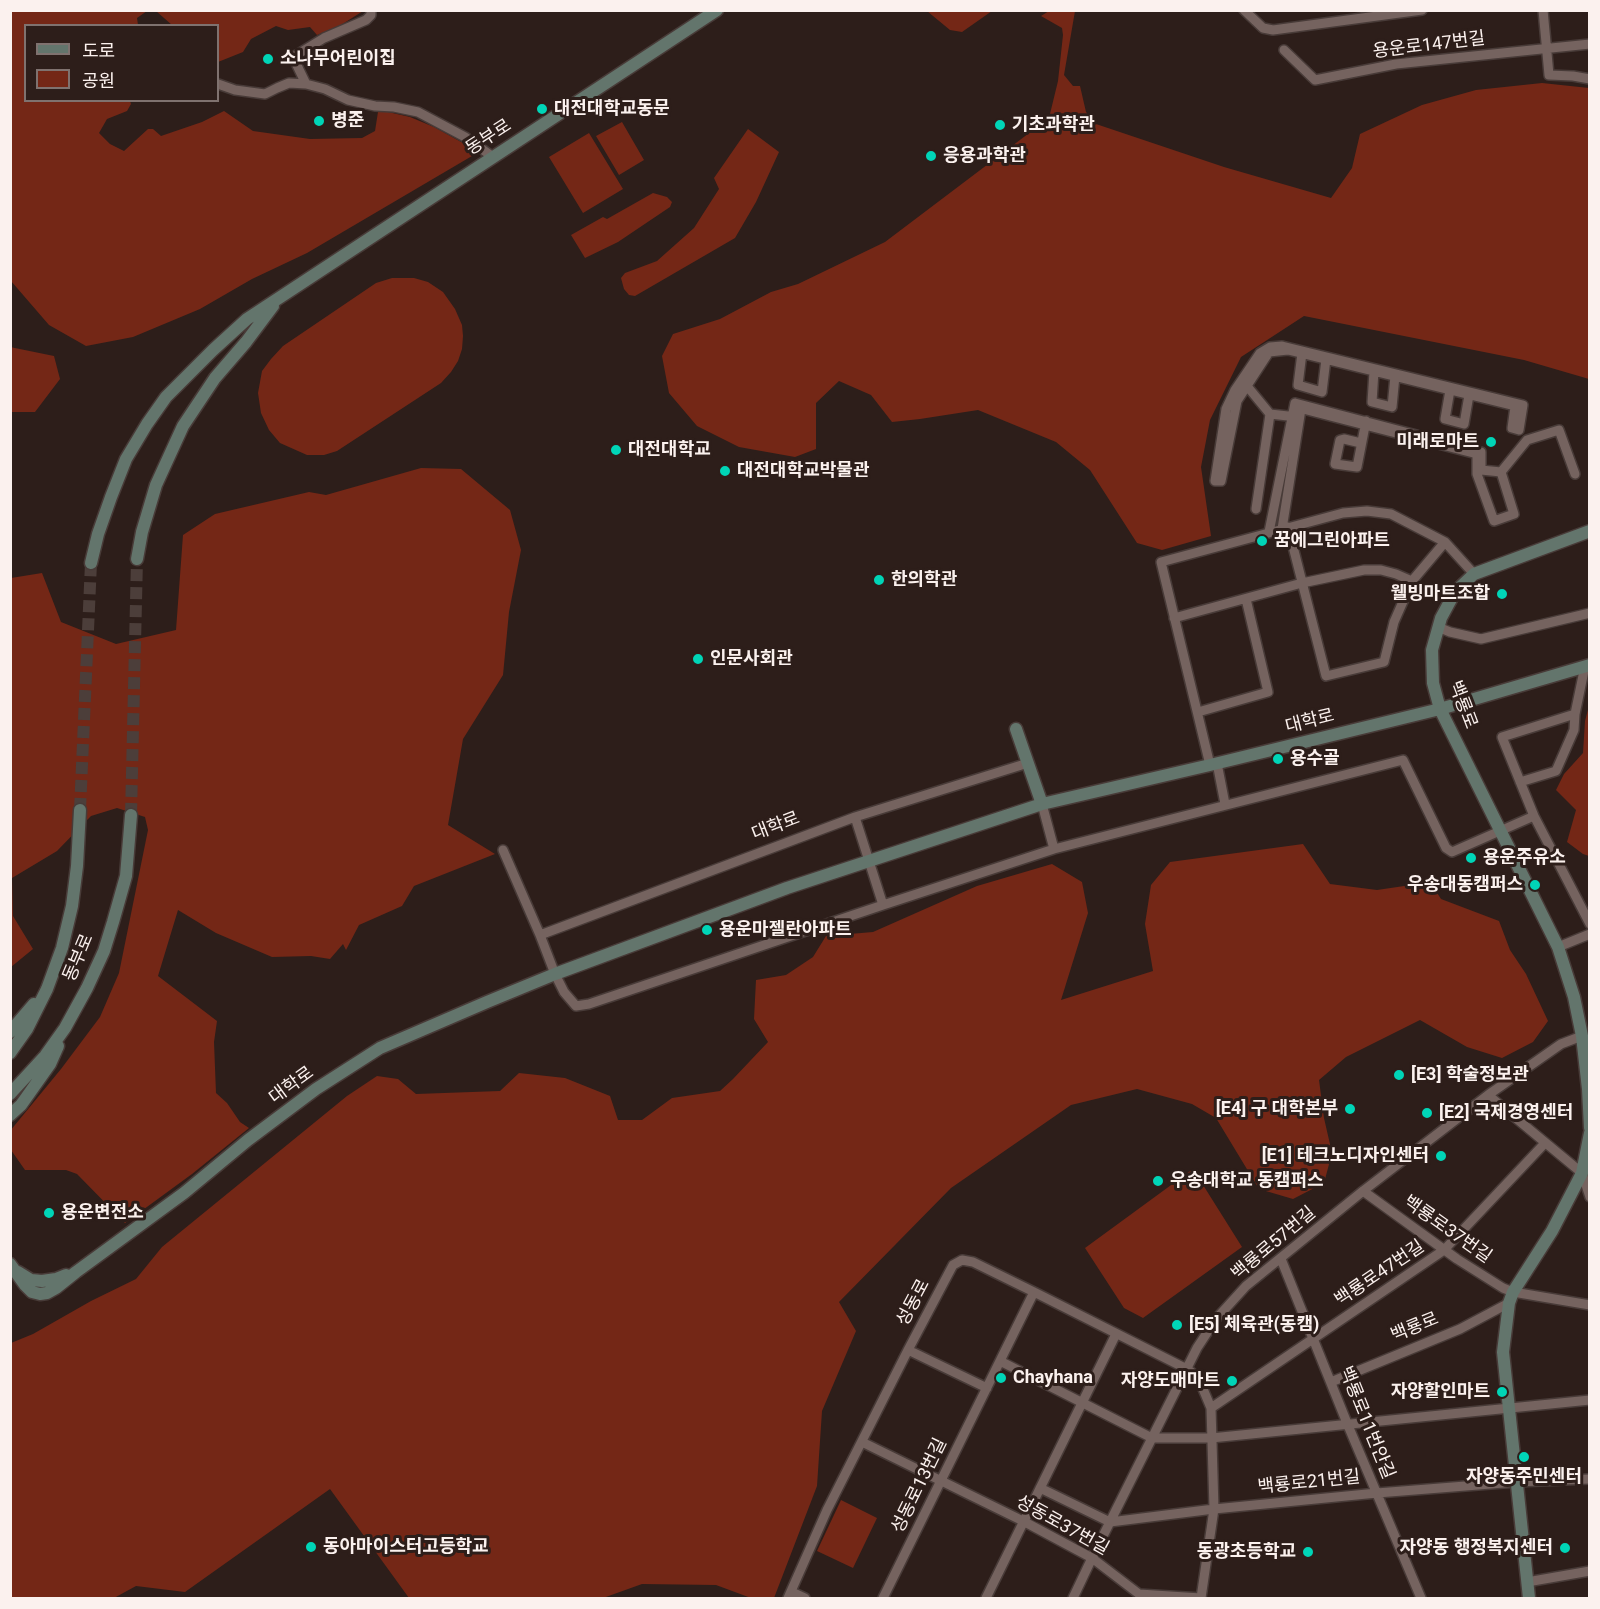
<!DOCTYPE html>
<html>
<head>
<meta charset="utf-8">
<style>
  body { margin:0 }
  #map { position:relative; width:1600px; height:1609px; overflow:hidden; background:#2d1e1a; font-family:Roboto,"Noto Sans KR",sans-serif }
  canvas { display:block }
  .frame { position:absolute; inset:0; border:12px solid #fbf1ee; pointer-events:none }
  .legend { position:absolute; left:24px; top:24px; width:195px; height:78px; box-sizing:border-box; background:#2d1e1a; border:2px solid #7f726f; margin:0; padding:8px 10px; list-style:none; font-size:18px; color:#fbf1ee }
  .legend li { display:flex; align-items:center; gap:12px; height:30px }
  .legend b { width:30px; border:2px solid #7f726f }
</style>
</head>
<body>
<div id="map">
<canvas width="1600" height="1609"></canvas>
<div class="frame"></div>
<ul class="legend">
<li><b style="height:8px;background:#63756c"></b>도로</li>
<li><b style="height:16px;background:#742716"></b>공원</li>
</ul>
</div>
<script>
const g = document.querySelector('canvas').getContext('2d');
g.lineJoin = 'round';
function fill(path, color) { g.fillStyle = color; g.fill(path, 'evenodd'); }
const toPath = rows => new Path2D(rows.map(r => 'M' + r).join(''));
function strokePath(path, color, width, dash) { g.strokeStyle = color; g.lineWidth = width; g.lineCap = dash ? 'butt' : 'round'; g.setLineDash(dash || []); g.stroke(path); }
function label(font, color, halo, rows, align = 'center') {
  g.font = font + ' Roboto,"Noto Sans KR",sans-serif'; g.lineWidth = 6; g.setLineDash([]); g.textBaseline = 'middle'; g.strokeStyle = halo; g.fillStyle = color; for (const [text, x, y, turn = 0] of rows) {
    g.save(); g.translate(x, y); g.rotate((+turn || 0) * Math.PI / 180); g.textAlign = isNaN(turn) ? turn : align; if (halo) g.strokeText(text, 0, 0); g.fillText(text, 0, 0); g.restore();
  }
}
const green = toPath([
  [10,11,147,11,137,18,138,25,26,26,26,100,130,101,131,104,127,111,107,119,99,133,110,144,124,151,148,129,153,129,161,136,202,122,224,111,253,131,310,139,362,138,375,131,378,112,388,112,410,117,434,127,463,143,472,156,307,253,252,279,200,309,133,337,86,346,49,325,11,281],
  [156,11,363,11,341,25,317,35,310,27,288,30,276,26,251,39,243,52,218,62,218,26,172,25],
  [927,11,992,11,962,32,950,30],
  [1049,11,1075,11,1064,75,1073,86,1080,86,1086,112,1096,124,1224,167,1331,198,1352,168,1360,134,1422,105,1476,90,1542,83,1589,88,1589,379,1524,360,1304,316,1241,357,1210,420,1201,467,1211,536,1162,550,1137,543,1090,470,1056,442,978,410,920,419,892,422,871,395,839,381,816,403,816,449,795,457,739,447,697,426,669,393,662,356,673,334,720,319,771,292,798,284,885,242,1049,118,1058,81,1063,35,1062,28,1041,16],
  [622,122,644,160,619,175,596,136],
  [748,129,779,152,756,202,735,238,635,296,629,295,624,289,621,278,625,273,657,261,694,228,719,189,714,178],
  [589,133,623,189,583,213,549,157],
  [653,193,667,197,672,202,670,207,618,242,585,258,571,235,603,217,607,219],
  [392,278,414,278,428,282,443,292,455,309,462,325,463,336,462,349,458,361,451,372,441,383,337,451,324,455,307,455,280,443,269,430,261,413,258,393,262,371,271,359,283,346,376,283],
  [10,347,54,356,60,379,35,412,11,412],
  [421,468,461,469,510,510,521,550,509,612,503,675,463,739,448,825,495,854,414,886,402,906,359,925,346,950,343,944,330,959,311,956,272,957,216,933,178,910,158,976,217,1021,214,1042,216,1093,227,1103,240,1122,249,1128,192,1174,125,1223,77,1174,66,1170,25,1170,11,1150,10,1131,61,1069,100,1017,119,973,148,830,145,817,117,808,91,816,57,851,12,878,13,916,33,949,11,967,11,578,42,573,61,622,116,644,176,630,183,535,215,514,309,492,326,495],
  [1589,706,1589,856,1583,854,1567,842,1576,810,1556,790,1564,774,1583,753,1585,721],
  [1303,844,1330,884,1377,890,1411,885,1427,877,1441,899,1499,921,1510,950,1526,974,1548,1021,1533,1042,1502,1058,1467,1047,1420,1020,1346,1057,1319,1080,1324,1118,1332,1153,1324,1183,1293,1199,1259,1189,1216,1118,1192,1104,1137,1089,1071,1105,951,1188,839,1302,856,1331,822,1411,817,1486,774,1598,751,1598,716,1585,642,1584,603,1598,409,1598,330,1489,185,1592,136,1586,114,1598,11,1598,11,1343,33,1334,91,1301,136,1279,162,1247,347,1096,377,1076,398,1079,416,1094,500,1091,519,1073,565,1078,610,1096,618,1120,642,1120,672,1098,720,1091,733,1079,768,1042,754,1019,756,980,786,975,813,957,826,936,873,932,977,886,1052,864,1082,882,1088,913,1061,1000,1153,971,1145,924,1151,885,1170,862],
  [1193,1169,1242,1247,1143,1318,1124,1308,1085,1248],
  [841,1500,877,1518,853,1568,817,1551]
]);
const secondaryTunnel = toPath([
  [80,810,91,563],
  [131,815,137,559]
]);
const minor = toPath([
  [1244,10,1263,28,1273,30,1422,10],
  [1543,10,1549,75,1573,76,1590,79],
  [1284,50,1315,80,1396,64,1590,44],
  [218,84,235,90,265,94,277,88,289,83,306,84,325,89,348,100,375,106,394,107,418,112,465,137,493,157],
  [306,84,293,57,324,38,366,20,371,15,371,10],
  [1282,346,1523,405,1519,430,1512,428,1515,406,1288,350,1269,352,1237,401,1221,481,1215,481,1226,409,1235,390,1260,353,1270,347,1282,346],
  [1302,353,1298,385,1322,392,1326,359],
  [1374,371,1372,402,1392,407,1395,376],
  [1247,386,1270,414,1297,417],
  [1450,390,1445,419,1464,424,1469,395],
  [1361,443,1344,439,1340,440,1335,464,1357,467,1366,421],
  [1501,472,1527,440,1559,430,1575,474],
  [1256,509,1270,414],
  [1288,527,1326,676,1384,662,1394,622,1412,581,1445,542],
  [1269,532,1295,403,1481,452,1481,470,1501,472,1514,514,1494,521,1477,474,1477,454,1303,409,1301,409,1282,529],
  [1174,618,1302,583,1364,570,1381,570,1396,574,1412,581],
  [1438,627,1450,632,1481,639,1590,613],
  [1198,712,1268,692,1246,599],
  [1575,714,1502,737,1534,816,1590,924],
  [1217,763,1225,804],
  [1210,765,1161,562,1343,513,1367,511,1391,514,1445,542,1474,574],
  [1520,782,1556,771,1574,730,1575,714,1585,666],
  [1042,804,1054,849],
  [855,817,883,905],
  [503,850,540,935,555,974,564,992,576,1006,589,1004,883,905,1054,849,1403,760,1446,848,1452,852,1534,816],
  [540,935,855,817,1028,763],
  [1558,947,1590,934],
  [1488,1095,1582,1173],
  [1582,1173,1590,1197],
  [1363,1191,1457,1259,1503,1288,1513,1292,1590,1305],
  [1281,1259,1347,1423,1421,1598],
  [908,1350,987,1388],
  [1000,1361,1152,1438,1211,1438,1590,1400],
  [1331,1382,1460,1329,1509,1303],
  [1211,1408,1444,1250,1545,1143],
  [862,1442,1023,1521,1092,1558,1139,1594,1201,1598],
  [1040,1488,1110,1522,1214,1509,1377,1493,1516,1482,1590,1479],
  [1527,1582,1590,1571],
  [792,1592,805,1598],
  [788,1598,827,1510,908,1350,953,1265,962,1260,973,1262,1034,1292,1187,1369,1198,1377,1211,1408,1214,1509,1201,1598],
  [883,1598,1034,1292],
  [986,1598,1116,1334],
  [1073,1598,1092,1558,1197,1348,1216,1319,1246,1286,1363,1191,1488,1095,1561,1044,1582,1036]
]);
const secondary = toPath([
  [1590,531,1474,574,1455,592,1441,618,1432,650,1433,683,1440,709,1558,947,1574,997,1582,1036,1588,1089,1590,1128],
  [137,559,142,532,156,485,183,426,215,378,246,342,273,306],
  [91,563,98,534,111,497,126,459,147,424,166,397,213,350,247,319,717,10],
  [1016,729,1042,804],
  [10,1032,34,1004],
  [10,1053,27,1029,47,989,62,948,72,906,77,866,80,810],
  [10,1094,45,1056,65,1028,87,988,104,951,113,922,126,876,131,815],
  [10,1115,21,1105,50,1064,58,1046],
  [10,1264,25,1285,32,1292,40,1294,47,1293,56,1288,76,1272,184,1193,248,1140,316,1089,380,1048,487,1002,555,974,787,888,1042,804,1210,765,1440,709,1590,665],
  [18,1272,31,1280,42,1281,56,1279,66,1275],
  [1529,1598,1503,1352,1509,1303,1513,1292,1552,1231,1582,1173,1590,1133]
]);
const markers = [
  [268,59,6,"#00d5b7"],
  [542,109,6,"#00d5b7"],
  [319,121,6,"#00d5b7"],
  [1000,125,6,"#00d5b7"],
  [931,156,6,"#00d5b7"],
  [1491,442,6,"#00d5b7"],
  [616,450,6,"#00d5b7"],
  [725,471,6,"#00d5b7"],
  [1262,541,6,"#00d5b7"],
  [879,580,6,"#00d5b7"],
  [1502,594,6,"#00d5b7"],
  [698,659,6,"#00d5b7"],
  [1278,759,6,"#00d5b7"],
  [1471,858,6,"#00d5b7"],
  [1535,885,6,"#00d5b7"],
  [707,930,6,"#00d5b7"],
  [1399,1075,6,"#00d5b7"],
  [1350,1109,6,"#00d5b7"],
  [1427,1113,6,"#00d5b7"],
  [1441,1156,6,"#00d5b7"],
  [1158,1181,6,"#00d5b7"],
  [49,1213,6,"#00d5b7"],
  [1177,1325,6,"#00d5b7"],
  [1001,1378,6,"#00d5b7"],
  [1232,1381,6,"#00d5b7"],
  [1502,1392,6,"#00d5b7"],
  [1524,1457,6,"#00d5b7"],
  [311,1547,6,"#00d5b7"],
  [1565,1548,6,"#00d5b7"],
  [1308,1552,6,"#00d5b7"]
];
const streetNames = [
  ["용운로147번길",1429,46,-7],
  ["동부로",489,138,-33],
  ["백룡로",1462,705,69],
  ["대학로",1310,722,-14],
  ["대학로",776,827,-21],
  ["동부로",79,958,-67],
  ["대학로",292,1086,-36],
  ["백룡로37번길",1447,1230,35],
  ["백룡로57번길",1274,1244,-40],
  ["백룡로47번길",1380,1274,-34],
  ["성동로",914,1303,-62],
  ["백룡로",1415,1328,-22],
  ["백룡로11번안길",1366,1423,68],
  ["백룡로21번길",1309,1483,-6],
  ["성동로13번길",920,1486,-64],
  ["성동로37번길",1062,1526,29]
];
const poiNames = [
  ["소나무어린이집",280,59],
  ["대전대학교동문",554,109],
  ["병준",331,121],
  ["기초과학관",1012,125],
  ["응용과학관",943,156],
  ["미래로마트",1479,442,"right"],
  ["대전대학교",628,450],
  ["대전대학교박물관",737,471],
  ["꿈에그린아파트",1274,541],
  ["한의학관",891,580],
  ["웰빙마트조합",1490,594,"right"],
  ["인문사회관",710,659],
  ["용수골",1290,759],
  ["용운주유소",1483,858],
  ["우송대동캠퍼스",1523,885,"right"],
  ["용운마젤란아파트",719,930],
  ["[E3] 학술정보관",1411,1075],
  ["[E4] 구 대학본부",1338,1109,"right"],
  ["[E2] 국제경영센터",1439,1113],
  ["[E1] 테크노디자인센터",1429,1156,"right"],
  ["우송대학교 동캠퍼스",1170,1181],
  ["용운변전소",61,1213],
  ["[E5] 체육관(동캠)",1189,1325],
  ["Chayhana",1013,1378],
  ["자양도매마트",1220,1381,"right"],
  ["자양할인마트",1490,1392,"right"],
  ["자양동주민센터",1524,1477,"center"],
  ["동아마이스터고등학교",323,1547],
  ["자양동 행정복지센터",1553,1548,"right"],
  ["동광초등학교",1296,1552,"right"]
];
fill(green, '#742716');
strokePath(secondaryTunnel, '#4c3e3a', 12, [12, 6]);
strokePath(minor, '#483b38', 12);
strokePath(secondary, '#483b38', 15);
strokePath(minor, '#75635f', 9);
strokePath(secondary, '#63756c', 12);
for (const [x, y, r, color] of markers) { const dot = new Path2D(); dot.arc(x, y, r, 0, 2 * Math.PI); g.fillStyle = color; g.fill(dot); strokePath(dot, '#2d1e1a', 2); }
label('18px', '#fbf1ee', '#2d1e1a', streetNames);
label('bold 18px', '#fbf1ee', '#2d1e1a', poiNames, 'left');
</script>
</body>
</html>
